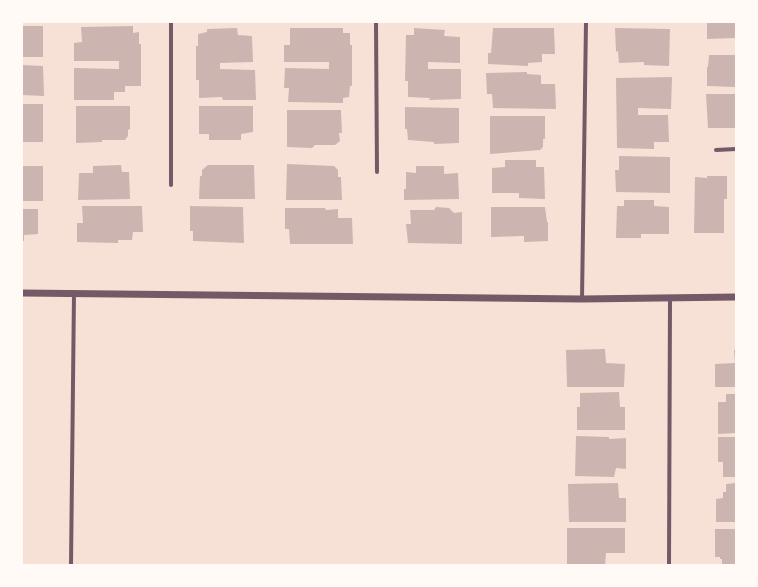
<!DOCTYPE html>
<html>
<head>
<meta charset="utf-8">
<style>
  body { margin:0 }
  #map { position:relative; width:758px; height:587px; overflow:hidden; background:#f7e1d7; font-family:"Asap Condensed",sans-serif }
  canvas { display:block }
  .frame { position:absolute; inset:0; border:23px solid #fffaf5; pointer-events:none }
</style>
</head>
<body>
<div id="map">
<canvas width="758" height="587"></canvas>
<div class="frame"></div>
</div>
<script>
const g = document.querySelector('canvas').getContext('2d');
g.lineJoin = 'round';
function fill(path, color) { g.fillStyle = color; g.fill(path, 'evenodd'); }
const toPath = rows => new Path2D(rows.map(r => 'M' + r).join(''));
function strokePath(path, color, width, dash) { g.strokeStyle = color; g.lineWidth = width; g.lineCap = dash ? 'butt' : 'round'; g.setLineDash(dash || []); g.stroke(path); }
const building = toPath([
  [707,22,736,22,736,38,707,39],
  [22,26,43,26,43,57,22,57],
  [133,26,133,33,139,32,139,44,141,44,141,86,125,86,125,92,114,92,114,100,74,100,74,68,119,69,119,61,74,61,74,43,82,42,81,27],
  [237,28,238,35,252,36,253,62,220,63,220,69,255,70,256,100,223,100,222,97,199,98,199,80,196,80,196,46,198,46,198,34,207,32,207,29],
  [290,28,343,28,343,33,350,33,350,45,352,45,352,86,350,86,349,97,343,98,343,103,288,102,289,88,284,88,285,68,329,69,329,62,284,62,284,45,290,45],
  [414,28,445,30,444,36,460,37,460,63,428,62,428,69,461,69,461,99,429,100,430,98,408,97,408,81,405,81,406,35,414,35],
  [493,28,554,28,555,54,542,54,542,62,528,63,528,66,488,64,488,53,491,53],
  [615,28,670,29,669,66,644,65,644,62,619,63,618,51,616,52],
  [709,55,736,55,736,87,707,86,707,67,708,67],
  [22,65,43,66,44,96,22,95],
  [527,72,527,74,541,75,541,84,555,84,556,109,493,108,492,94,487,94,486,73],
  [672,77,671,109,638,108,638,115,668,115,669,142,654,142,654,149,617,148,616,78],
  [706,94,736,94,735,128,708,128],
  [22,104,43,104,43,142,22,142],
  [76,106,130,106,130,129,128,130,128,136,125,140,102,140,102,142,76,143],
  [199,106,253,106,253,132,241,134,241,140,209,140,209,134,199,134],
  [405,107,459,108,459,143,434,144,434,142,408,140,407,129,405,129],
  [287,110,341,110,342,133,339,133,340,141,335,145,315,145,312,148,287,147],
  [490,116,545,116,545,139,543,139,543,147,540,150,490,154],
  [619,156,670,157,670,193,616,192,615,170,619,170],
  [505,160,536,160,536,167,544,167,545,199,519,198,519,193,492,193,492,168,505,167],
  [287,164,334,166,338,170,338,177,341,177,342,200,286,200],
  [121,165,122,172,129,172,130,199,78,200,79,173,93,173,93,166],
  [208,165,254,165,255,199,199,199,200,176,202,176,202,170],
  [22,166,43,166,43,201,22,201],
  [416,166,444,166,444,174,458,173,459,199,404,200,404,189,406,189,406,172,416,173],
  [707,176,727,176,727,199,724,199,724,233,694,233,695,177,707,178],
  [624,200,654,200,654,206,669,207,669,234,641,234,641,238,616,238,617,206,624,206],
  [82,206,142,206,143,232,133,232,132,240,118,240,118,243,77,242,77,223,83,223],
  [190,206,243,207,244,243,193,241,193,231,190,231],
  [436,207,449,208,454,213,462,212,462,244,408,243,406,224,411,224,410,210,434,210],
  [491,207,545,207,547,222,548,222,548,241,524,242,524,236,491,237],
  [285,208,325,208,326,210,338,209,338,218,352,218,353,244,290,244,289,229,285,229],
  [22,209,38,209,38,234,24,235,24,241,22,241],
  [605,349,606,363,625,364,624,387,567,387,566,350],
  [734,350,736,350,736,387,715,387,715,364,735,363],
  [619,392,620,407,625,407,625,430,577,430,577,407,580,407,580,393],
  [726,394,736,394,736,433,718,434,718,402,726,402],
  [576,436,609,437,609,439,626,438,626,469,616,468,614,477,575,476],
  [718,437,736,437,736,477,723,477,723,462,718,462],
  [618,483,619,498,626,498,626,522,569,522,568,484],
  [736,483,736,522,716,522,716,499,723,498,723,492,726,492,726,484],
  [567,528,625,528,625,553,606,553,605,565,567,565],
  [715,529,736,529,736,565,722,565,722,559,720,559,720,557,715,557]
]);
const minor = toPath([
  [171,22,171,185],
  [376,22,377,172],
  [716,150,736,149],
  [582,299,586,22],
  [71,565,74,293],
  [669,565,670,298]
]);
const tertiary = toPath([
  [22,293,582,299,736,297]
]);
fill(building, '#ccb4b1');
strokePath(minor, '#755966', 4);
strokePath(tertiary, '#755966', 7);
</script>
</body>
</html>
